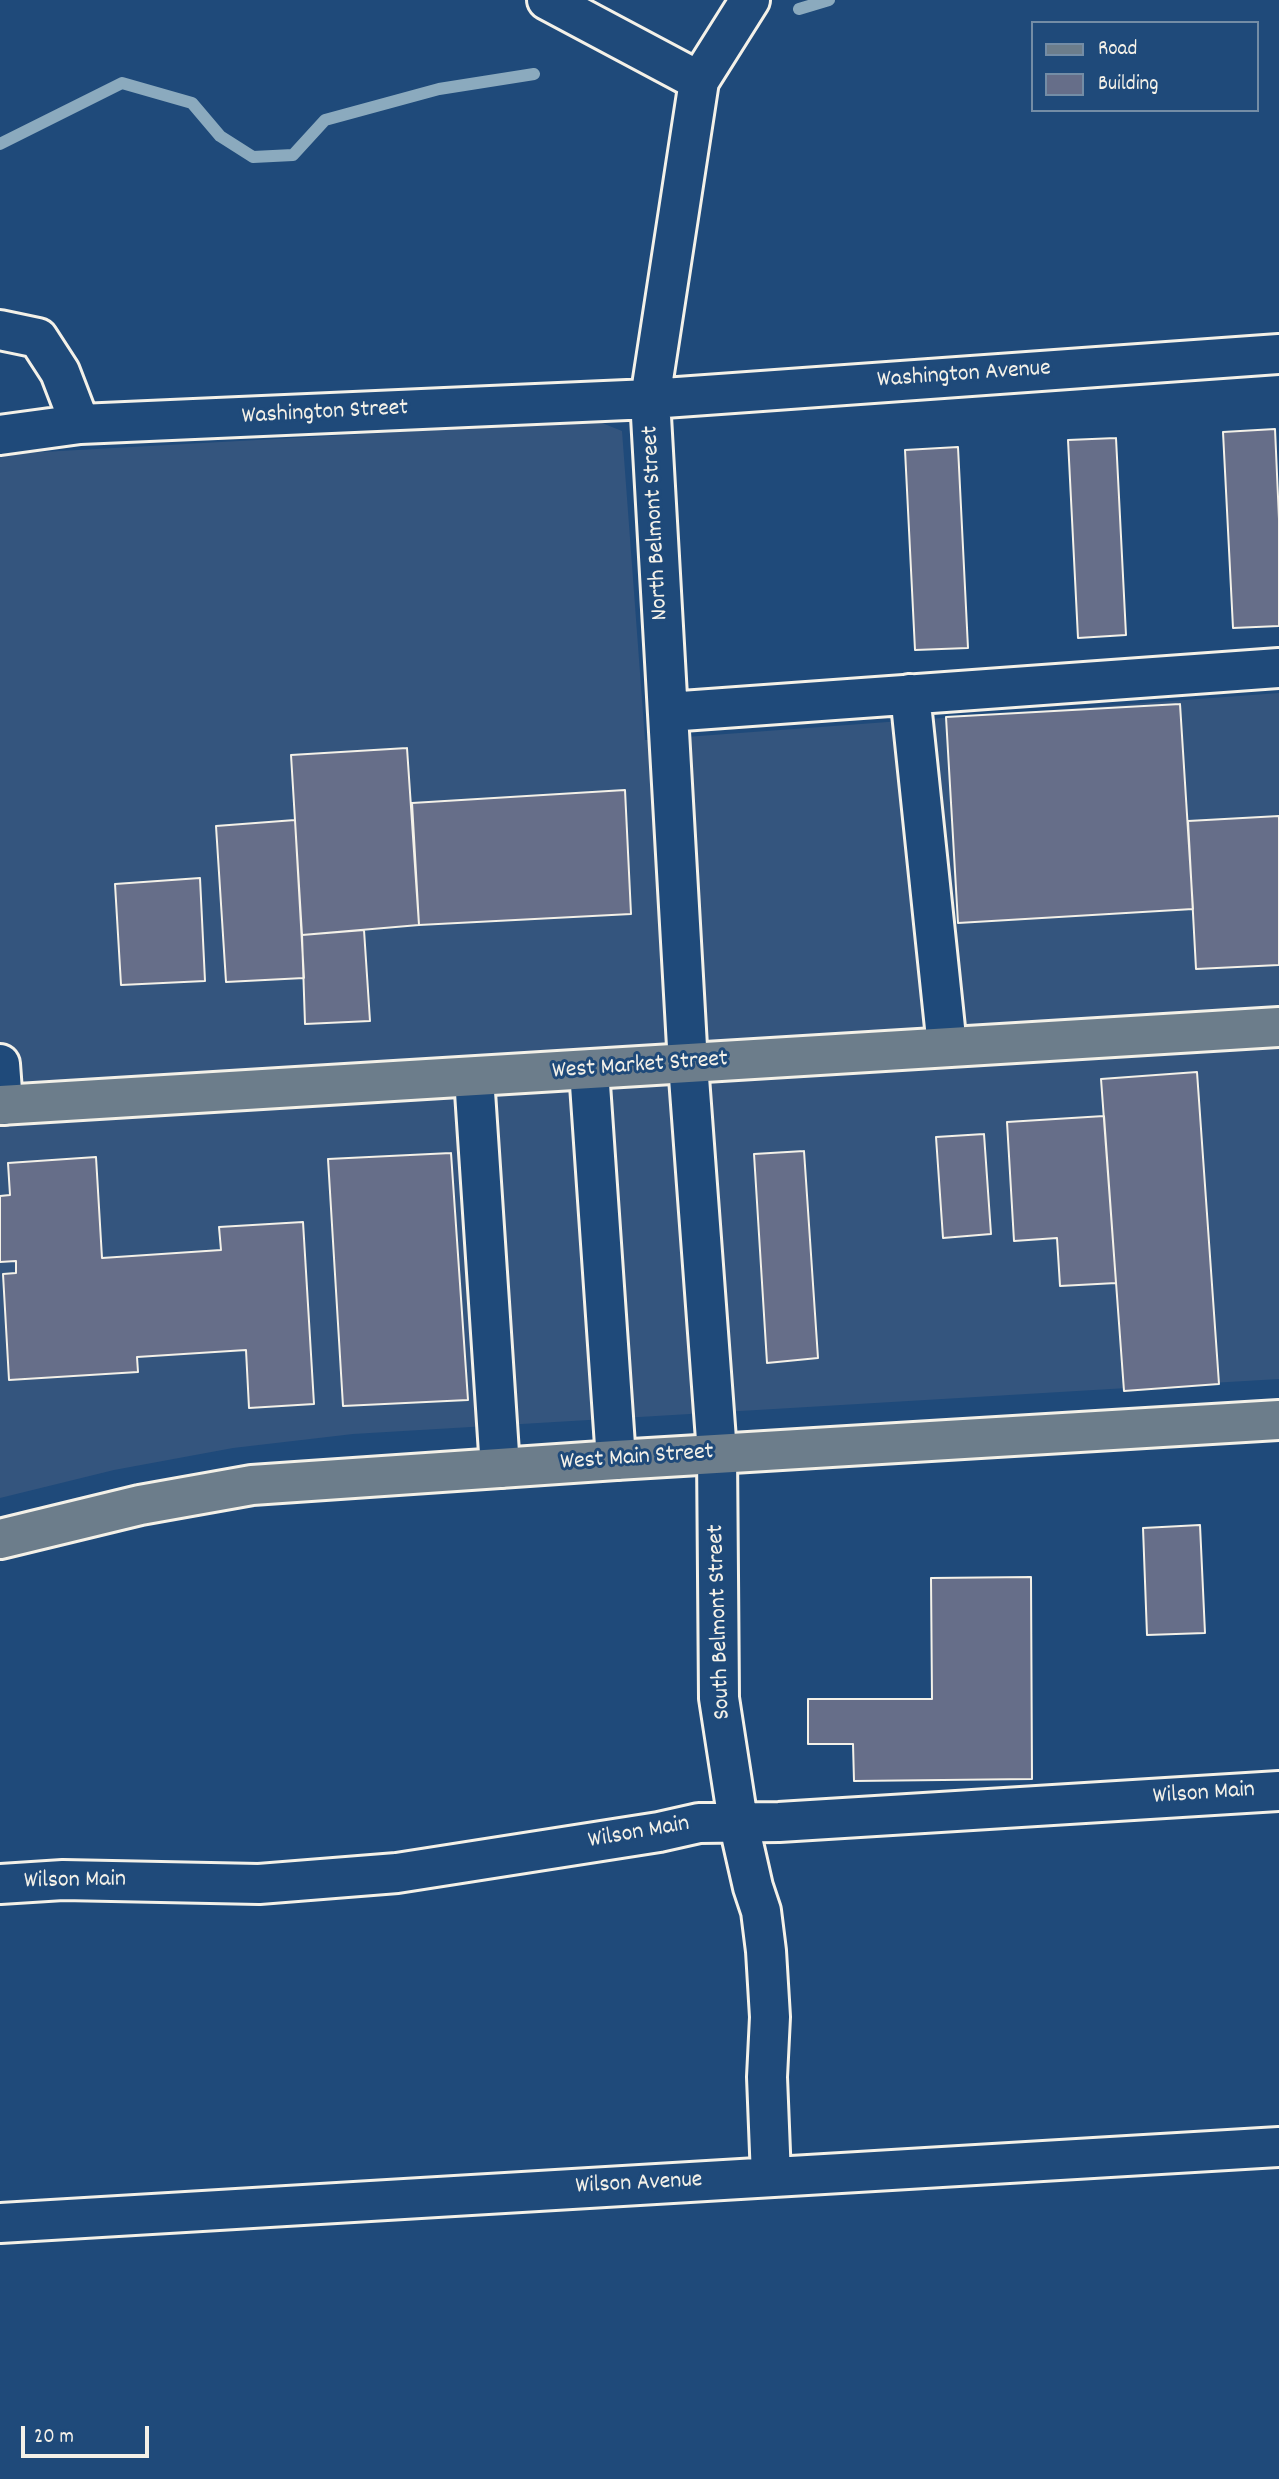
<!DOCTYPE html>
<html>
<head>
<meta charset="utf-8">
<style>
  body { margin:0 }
  #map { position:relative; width:1279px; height:2479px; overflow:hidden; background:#1f4a7a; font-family:Dekko,sans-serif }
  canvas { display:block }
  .legend { position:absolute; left:1031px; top:21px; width:228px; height:91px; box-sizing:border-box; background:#1f4a7a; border:2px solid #748da6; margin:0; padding:9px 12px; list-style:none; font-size:21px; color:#f4f1e8 }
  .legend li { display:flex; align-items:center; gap:14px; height:35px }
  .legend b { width:35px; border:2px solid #748da6 }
  .scale { position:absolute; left:21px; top:2426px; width:128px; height:32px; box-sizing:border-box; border:4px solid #f4f1e8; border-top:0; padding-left:9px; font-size:21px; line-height:24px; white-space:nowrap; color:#f4f1e8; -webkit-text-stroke:5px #1f4a7a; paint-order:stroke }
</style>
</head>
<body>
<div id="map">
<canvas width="1279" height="2479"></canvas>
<ul class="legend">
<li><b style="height:9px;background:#6c7d8b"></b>Road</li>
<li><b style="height:19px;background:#666e89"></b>Building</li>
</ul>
<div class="scale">20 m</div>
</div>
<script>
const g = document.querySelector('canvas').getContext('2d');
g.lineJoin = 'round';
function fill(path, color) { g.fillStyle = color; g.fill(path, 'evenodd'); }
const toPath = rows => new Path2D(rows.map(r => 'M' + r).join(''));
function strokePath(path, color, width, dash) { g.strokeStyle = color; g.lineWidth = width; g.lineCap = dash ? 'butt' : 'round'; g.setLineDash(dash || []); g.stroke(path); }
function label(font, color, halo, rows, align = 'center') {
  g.font = font + ' Dekko,sans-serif'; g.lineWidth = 6; g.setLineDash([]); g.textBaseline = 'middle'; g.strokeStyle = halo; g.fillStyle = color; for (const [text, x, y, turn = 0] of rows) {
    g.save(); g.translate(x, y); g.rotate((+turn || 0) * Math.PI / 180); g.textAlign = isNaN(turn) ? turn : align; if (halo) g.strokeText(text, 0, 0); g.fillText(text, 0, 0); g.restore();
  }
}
const built = toPath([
  [597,421,622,431,645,740,1279,693,1279,1379,353,1434,233,1448,114,1470,0,1498,0,452,24,453]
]);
const stream = toPath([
  [799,9,829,0],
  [0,144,122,83,192,103,220,136,253,157,293,155,325,120,439,89,534,74]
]);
const building = toPath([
  [1275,429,1279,519,1279,626,1233,628,1223,432,1275,429],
  [1116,438,1126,635,1078,638,1068,440,1116,438],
  [958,447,968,648,915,650,905,450,958,447],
  [1180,704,1193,909,958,923,946,717,1180,704],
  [407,748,419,925,302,935,291,755,407,748],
  [625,790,631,914,419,925,412,803,625,790],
  [1279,816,1279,965,1196,969,1188,821,1279,816],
  [295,820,304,978,226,982,216,826,295,820],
  [200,878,205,981,121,985,115,884,200,878],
  [364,930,370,1021,305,1024,302,935,364,930],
  [1197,1072,1219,1384,1124,1391,1101,1079,1197,1072],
  [1104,1116,1116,1283,1060,1286,1057,1238,1014,1241,1007,1122,1104,1116],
  [984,1134,991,1234,943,1238,936,1137,984,1134],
  [804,1151,818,1358,767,1363,754,1154,804,1151],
  [451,1153,468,1400,343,1406,328,1159,451,1153],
  [96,1157,102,1258,221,1250,219,1227,303,1222,314,1404,249,1408,246,1350,137,1357,138,1372,9,1380,3,1274,16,1273,16,1261,0,1262,0,1196,10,1195,8,1163,96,1157],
  [1200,1525,1205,1633,1147,1635,1143,1528,1200,1525],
  [1031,1577,1032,1779,854,1781,853,1744,808,1744,808,1699,932,1699,931,1578,1031,1577]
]);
const minor = toPath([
  [547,0,699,81],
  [750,0,699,81,650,399,688,1064,717,1453,719,1698,738,1821,753,1887,761,1911,766,1951,770,2017,767,2077,771,2177],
  [0,330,38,338,60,372,80,424],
  [0,435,80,424,650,399,1279,354],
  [910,694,947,1047],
  [668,712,1279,668],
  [0,1064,3,1105],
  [589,1070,616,1460],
  [474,1077,500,1468],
  [0,1884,63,1880,259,1884,397,1873,659,1832,699,1823,779,1822,1279,1791],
  [0,2223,1279,2147]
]);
const major = toPath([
  [0,1105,1279,1027],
  [0,1539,140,1505,252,1485,616,1460,1279,1420]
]);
const streetNames = [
  ["Washington Avenue",964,376,-4],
  ["Washington Street",325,414,-3],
  ["North Belmont Street",657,523,-93],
  ["West Market Street",640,1067,-4],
  ["West Main Street",637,1459,-4],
  ["South Belmont Street",721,1622,-92],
  ["Wilson Main",1204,1795,-4],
  ["Wilson Main",639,1834,-10],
  ["Wilson Main",75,1882,-1],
  ["Wilson Avenue",639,2185,-3]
];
fill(built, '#34557e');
strokePath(stream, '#8baabe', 12);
fill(building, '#666e89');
strokePath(building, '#f4f1e8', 2);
strokePath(minor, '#f4f1e8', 44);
strokePath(major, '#f4f1e8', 44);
strokePath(minor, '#1f4a7a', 38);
strokePath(major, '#6c7d8b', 38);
label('24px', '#f4f1e8', '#1f4a7a', streetNames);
</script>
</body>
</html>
